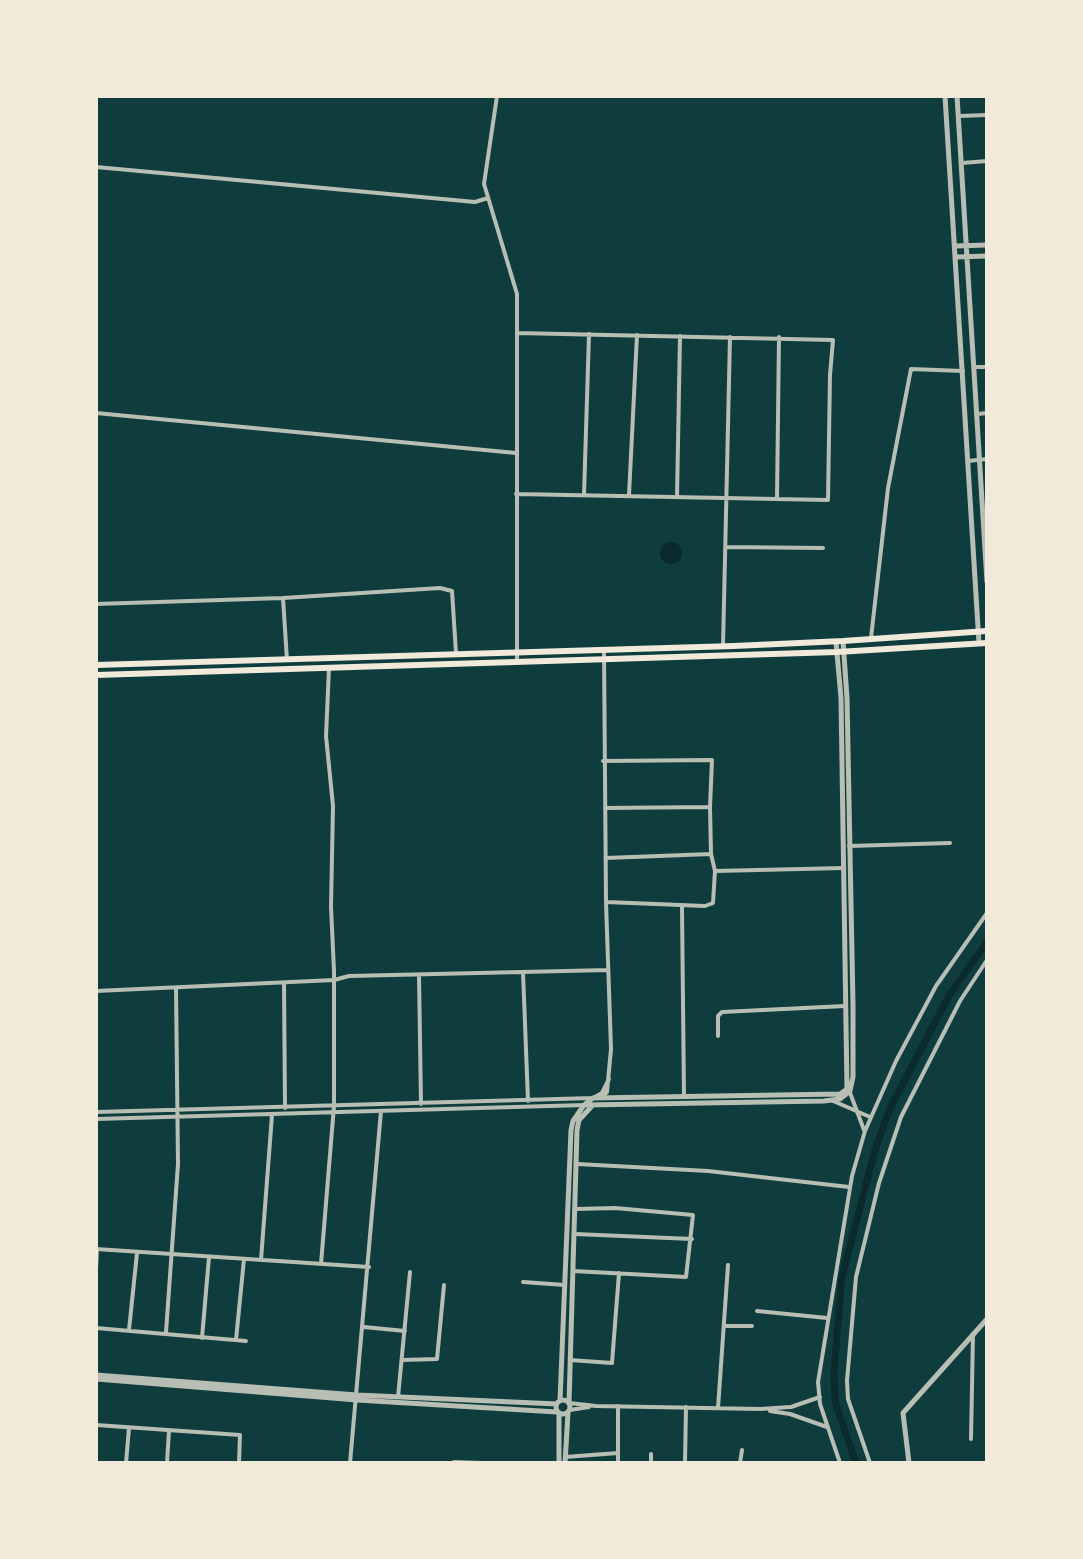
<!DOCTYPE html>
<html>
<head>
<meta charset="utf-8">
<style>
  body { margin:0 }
  #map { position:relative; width:1083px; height:1559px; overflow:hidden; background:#0f3d3e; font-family:Mulish,sans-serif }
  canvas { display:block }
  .frame { position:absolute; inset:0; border:98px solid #f1e9da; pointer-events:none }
</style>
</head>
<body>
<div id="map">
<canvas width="1083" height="1559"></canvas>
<div class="frame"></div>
</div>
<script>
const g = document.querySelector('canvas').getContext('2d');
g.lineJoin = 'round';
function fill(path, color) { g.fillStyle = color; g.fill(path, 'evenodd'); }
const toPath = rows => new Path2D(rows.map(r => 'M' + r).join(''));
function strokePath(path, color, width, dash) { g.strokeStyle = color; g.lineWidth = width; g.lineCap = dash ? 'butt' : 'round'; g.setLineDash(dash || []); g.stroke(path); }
const water = toPath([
  '660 553a11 11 0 1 1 22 0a11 11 0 1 1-22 0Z'
]);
const canal = toPath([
  [856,1463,835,1402,834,1371,842,1277,875,1150,890,1108,950,994,987,942]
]);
const minor = toPath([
  [497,96,484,184,517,294,517,663],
  [959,116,987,115],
  [962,163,987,161],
  [96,167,475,202,488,198],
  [976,367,987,367],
  [96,413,516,453],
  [978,414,987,413],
  [968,461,987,459],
  [516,494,828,500,830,375,833,340,517,333],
  [584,495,589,334],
  [629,495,637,335],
  [677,497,680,336],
  [777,499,779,337],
  [726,547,823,548],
  [96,604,283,598],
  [871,638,888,488,911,369,963,371],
  [723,646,730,337],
  [287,660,283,598,440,588,452,591,456,653],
  [603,761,712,760,710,807],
  [605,808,710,807,711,854,715,871,713,903,705,906,606,902],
  [849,846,950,843],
  [606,858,711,854],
  [715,871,844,868],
  [682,907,684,1096],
  [523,972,528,1101],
  [419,975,421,1104],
  [284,983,285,1108],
  [96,991,334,980,349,976,608,970],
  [718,1036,718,1016,722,1012,845,1006],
  [849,1090,864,1130],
  [602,1097,607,1092,611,1049,606,902,604,650],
  [831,1100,870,1117],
  [96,1112,593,1098,602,1093,609,1079],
  [96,1119,584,1105],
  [577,1164,708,1171,849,1187],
  [575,1234,692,1239],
  [96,1249,369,1267],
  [261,1260,272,1115],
  [321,1264,334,1106,334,971,331,907,333,806,326,736,329,668],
  [96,1269,97,1249],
  [573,1271,686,1277,693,1215,615,1208,575,1209],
  [523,1282,565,1285],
  [757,1311,827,1318],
  [725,1326,752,1326],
  [364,1327,405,1331],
  [96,1328,246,1341],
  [129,1330,137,1253],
  [166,1332,178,1164,176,988],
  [202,1338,209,1257],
  [236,1340,244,1259],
  [402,1360,437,1359,444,1285],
  [570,1360,612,1363,619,1273],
  [398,1397,410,1272],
  [569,1403,596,1406,760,1409,791,1407,820,1397],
  [618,1406,618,1463],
  [718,1408,728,1265],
  [570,1410,589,1407],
  [770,1411,790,1414,827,1427],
  [96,1425,240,1435,239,1463],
  [971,1439,973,1334],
  [565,1457,618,1453],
  [454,1462,482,1463],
  [126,1463,129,1428],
  [167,1463,169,1430],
  [350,1463,381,1111],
  [651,1463,651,1454],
  [685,1463,686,1407],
  [740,1463,742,1450],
  [840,1463,820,1404,818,1382,852,1176,865,1131,896,1061,936,986,987,913],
  [870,1463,848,1399,847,1381,856,1277,879,1183,901,1117,960,1001,987,960]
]);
const tertiary = toPath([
  [945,96,979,643],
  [957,96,987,582],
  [955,246,987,245],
  [956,257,987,256],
  [585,1105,824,1101,840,1099,850,1091,853,1077,853,1005,847,698,843,641],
  [96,1375,357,1395,557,1404],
  [96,1379,357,1400,557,1412],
  '556 1407a7 7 0 1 1 14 0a7 7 0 1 1-14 0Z',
  [560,1401,571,1130,573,1121,584,1105,593,1098,840,1094,847,1089,841,698,836,642],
  [569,1403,577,1130,579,1120,592,1106],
  [559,1463,559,1413],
  [565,1463,568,1413],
  [909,1463,903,1413,987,1319]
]);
const primary = toPath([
  [96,665,734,646,843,641,987,631],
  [96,675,837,652,987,643]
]);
fill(water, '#0a2a2b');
strokePath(canal, '#0a2a2b', 7);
strokePath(minor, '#b8beb3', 4);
strokePath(tertiary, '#b8beb3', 5);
strokePath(primary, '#f1e9da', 6);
</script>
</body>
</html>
